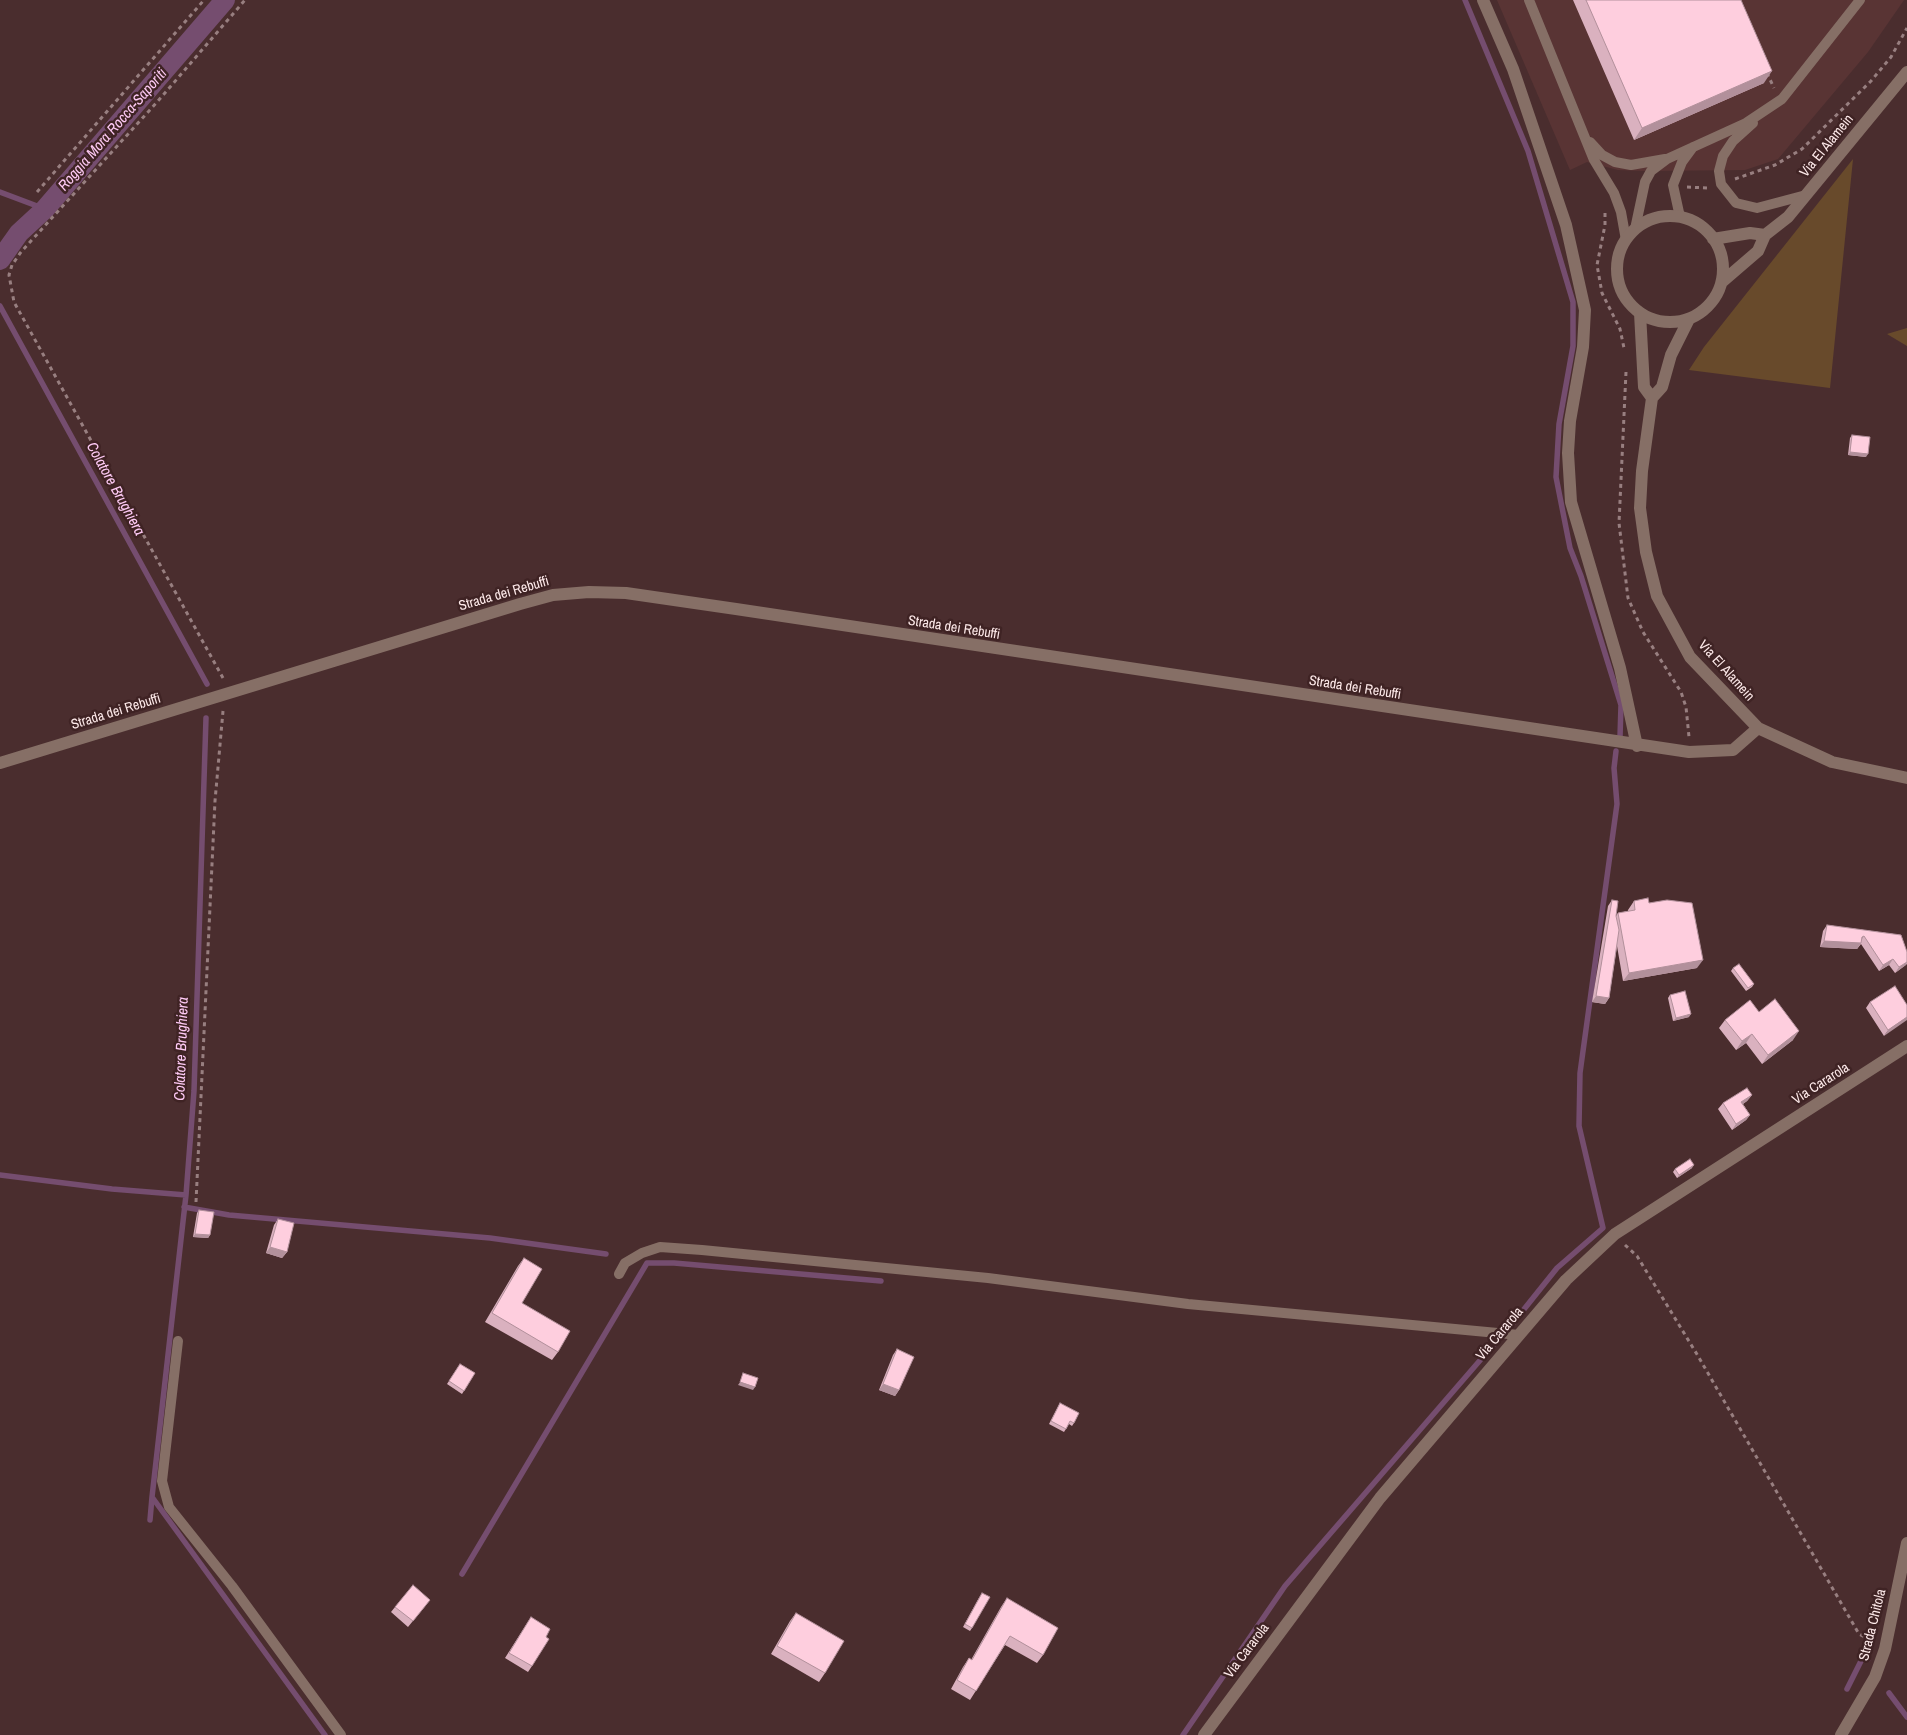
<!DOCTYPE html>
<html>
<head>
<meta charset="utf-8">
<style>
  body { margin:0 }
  canvas { display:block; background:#4a2d2e }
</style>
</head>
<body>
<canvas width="1907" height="1735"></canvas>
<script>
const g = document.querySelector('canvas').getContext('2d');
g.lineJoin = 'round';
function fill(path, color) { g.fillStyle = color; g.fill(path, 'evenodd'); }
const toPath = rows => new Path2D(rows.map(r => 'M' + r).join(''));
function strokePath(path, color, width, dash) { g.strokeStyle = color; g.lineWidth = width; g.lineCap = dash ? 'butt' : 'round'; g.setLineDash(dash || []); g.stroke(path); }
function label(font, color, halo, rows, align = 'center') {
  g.font = font + ' "Archivo Narrow",sans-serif'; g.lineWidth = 5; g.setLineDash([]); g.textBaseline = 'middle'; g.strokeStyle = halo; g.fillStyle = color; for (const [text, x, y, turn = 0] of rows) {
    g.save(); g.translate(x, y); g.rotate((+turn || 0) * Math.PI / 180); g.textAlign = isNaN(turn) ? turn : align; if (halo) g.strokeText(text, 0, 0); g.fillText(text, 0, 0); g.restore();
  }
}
const built = toPath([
  [1497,0,1904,0,1868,52,1778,159,1745,170,1643,171,1618,170,1587,162,1570,170]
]);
const green = toPath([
  [1853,159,1830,388,1689,370,1704,347],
  [1907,328,1907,346,1887,334]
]);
const stream = toPath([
  [1465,0,1528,151,1573,302,1573,346,1559,424,1556,477,1570,548,1581,576,1621,705,1620,737],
  [0,192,45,209],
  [0,306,207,684],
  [0,1175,112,1189,186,1195,194,1091,206,718],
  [186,1195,152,1497,325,1735],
  [184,1207,229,1215,490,1238,606,1254],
  [1513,1323,1557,1268,1603,1228,1579,1126,1580,1073,1617,804,1614,768,1616,751],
  [150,1520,152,1497],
  [462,1574,647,1263,674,1263,881,1281],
  [1847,1689,1864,1655,1868,1659],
  [1889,1693,1907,1717],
  [1183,1735,1285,1586,1495,1343]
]);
const canal = toPath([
  [0,260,19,233,45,209,225,0]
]);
const path = toPath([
  [1767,73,1774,88],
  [1735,179,1775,165,1802,149,1871,81,1891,57,1907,28],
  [1687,187,1708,188],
  [37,192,204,0],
  [1605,213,1605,225,1597,265,1602,293,1620,329,1624,348],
  [1626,372,1619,523,1628,598,1643,632,1681,692,1686,707,1689,737],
  [223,678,14,302,9,275,12,265,21,252,158,101,245,0],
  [196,1202,215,801,223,711],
  [1625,1245,1637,1256,1698,1356,1859,1634,1872,1641]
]);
const lane = toPath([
  [1529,0,1594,160,1614,193,1621,212,1626,240],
  [1753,123,1733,141,1723,156,1719,171,1721,184,1736,203,1757,208,1806,195],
  [1590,142,1602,155,1615,162,1631,165,1665,159],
  [1680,217,1673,185,1682,162,1693,147],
  [1635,229,1645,182,1651,171,1667,159,1746,123,1782,99,1860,0],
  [619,1274,625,1263,642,1253,660,1247,702,1250,988,1278,1188,1304,1519,1335],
  [178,1341,162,1481,169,1507,232,1586,341,1735]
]);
const street = toPath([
  [1483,0,1513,69,1566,225,1585,310,1583,347,1570,421,1568,453,1571,502,1620,668,1637,746],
  '1617 269a53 53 0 1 1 106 0a53 53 0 1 1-106 0Z',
  [1713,239,1750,233,1765,235],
  [1722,282,1758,251,1765,235,1788,217,1907,72],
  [1640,313,1644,387,1652,398],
  [1689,319,1671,355,1662,387,1652,398,1642,471,1640,508,1646,552,1657,596,1690,657,1758,728],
  [0,763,520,604,553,595,589,592,626,593,736,609,1689,752,1733,750,1758,728,1832,762,1907,778],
  [1204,1735,1380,1498,1566,1280,1615,1234,1907,1046],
  [1841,1735,1875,1677,1885,1649,1907,1543]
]);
const wall = toPath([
  [1573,0,1741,0,1764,83,1634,140],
  [1852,435,1866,457,1848,455,1850,438],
  [1612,900,1616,916,1618,913,1628,911,1628,910,1634,901,1649,903,1697,968,1623,981,1617,946,1609,998,1605,1004,1592,1002,1608,906],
  [1827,925,1901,935,1907,952,1907,964,1895,973,1889,965,1879,971,1861,944,1857,949,1820,947,1823,931],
  [1733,968,1754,984,1752,987,1746,991,1731,971],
  [1670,995,1689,1017,1673,1021,1668,998],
  [1870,1002,1907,1005,1884,1036,1866,1008],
  [1759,1012,1793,1040,1762,1064,1746,1043,1736,1050,1719,1028,1725,1020],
  [1752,1095,1747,1101,1743,1104,1750,1115,1746,1120,1732,1130,1718,1109,1723,1103],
  [1692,1168,1677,1178,1673,1172,1675,1169],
  [199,1210,210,1235,208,1238,193,1237,197,1213],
  [278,1219,287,1252,282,1258,266,1253,274,1225],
  [524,1258,522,1303,558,1352,552,1360,485,1322,518,1266],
  [897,1349,899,1390,895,1396,879,1390,893,1355],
  [460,1364,475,1373,462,1394,447,1384],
  [1060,1403,1074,1423,1072,1426,1069,1424,1064,1432,1049,1424],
  [980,1596,972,1628,970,1631,963,1627],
  [1007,1598,1043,1655,1037,1663,1005,1645,970,1700,951,1689,963,1667,969,1658,971,1660,1001,1607],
  [426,1605,408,1627,391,1612,395,1607],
  [796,1613,825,1673,819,1682,771,1654,790,1621],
  [531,1617,546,1637,532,1666,528,1672,505,1658]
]);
const shadedWall = toPath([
  [1772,71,1764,83,1634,140,1642,128],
  [1850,452,1868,454,1866,457,1848,455],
  [1864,936,1860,942,1861,943,1857,949,1820,947,1824,941,1862,937],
  [1893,959,1889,965,1879,971,1883,965],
  [1703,960,1697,968,1623,981,1629,973],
  [1907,962,1906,965,1895,973,1899,967],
  [1596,996,1609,998,1605,1004,1592,1002],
  [1691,1014,1689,1017,1673,1021,1676,1018],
  [1907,1017,1907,1020,1884,1036,1888,1030],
  [1799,1031,1793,1040,1762,1064,1768,1055],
  [1752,1034,1746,1043,1736,1050,1742,1041],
  [1752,1095,1747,1101,1737,1108,1741,1102],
  [1750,1115,1746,1120,1732,1130,1736,1124],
  [1694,1165,1692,1168,1677,1178,1679,1175],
  [195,1234,210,1235,208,1238,193,1237],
  [270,1247,287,1252,282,1258,266,1253],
  [740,1382,755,1387,753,1390,738,1385],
  [883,1384,899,1390,895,1396,879,1390]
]);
const building = toPath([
  [1586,0,1741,0,1772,71,1642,128,1586,0],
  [1852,435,1870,437,1868,454,1850,452,1852,435],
  [1648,898,1649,903,1667,900,1692,903,1703,960,1629,973,1618,913,1635,910,1634,901,1648,898],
  [1612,900,1618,901,1616,916,1619,930,1609,998,1596,996,1612,900],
  [1827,925,1901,935,1907,952,1907,962,1899,967,1893,959,1883,965,1864,936,1862,937,1861,943,1824,941,1827,925],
  [1739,964,1754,984,1748,988,1733,968,1739,964],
  [1895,986,1907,1005,1907,1017,1888,1030,1870,1002,1895,986],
  [1685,991,1691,1014,1676,1018,1670,995,1685,991],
  [1775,999,1799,1031,1768,1055,1752,1034,1742,1041,1725,1020,1750,1000,1759,1012,1775,999],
  [1747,1088,1752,1095,1741,1102,1750,1115,1736,1124,1723,1103,1747,1088],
  [1690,1159,1694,1165,1679,1175,1675,1169,1690,1159],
  [199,1210,214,1212,210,1235,195,1234,199,1210],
  [278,1219,294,1223,287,1252,270,1247,278,1219],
  [524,1258,542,1269,522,1303,570,1331,558,1352,492,1313,524,1258],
  [897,1349,914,1357,899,1390,883,1384,897,1349],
  [460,1364,475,1373,464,1391,449,1381,460,1364],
  [743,1373,758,1378,755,1387,740,1382,743,1373],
  [1060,1403,1079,1413,1074,1423,1070,1421,1066,1429,1051,1421,1060,1403],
  [413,1585,430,1600,413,1621,395,1607,413,1585],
  [982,1593,990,1597,972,1628,965,1624,982,1593],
  [1007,1598,1058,1628,1043,1655,1010,1636,976,1691,957,1680,969,1658,972,1660,1007,1598],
  [796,1613,844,1641,825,1673,777,1646,796,1613],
  [531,1617,550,1629,546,1637,549,1639,532,1666,509,1653,531,1617]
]);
const streetNames = [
  ["Via El Alamein",1827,146,-51],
  ["Strada dei Rebuffi",504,594,-16],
  ["Strada dei Rebuffi",954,628,9],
  ["Via El Alamein",1726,671,48],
  ["Strada dei Rebuffi",1355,688,9],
  ["Strada dei Rebuffi",116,712,-17],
  ["Via Cararola",1821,1084,-33],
  ["Via Cararola",1500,1334,-50],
  ["Strada Chitola",1873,1625,-76],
  ["Via Cararola",1247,1651,-53]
];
const waterNames = [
  ["Roggia Mora Rocca-Saporiti",113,130,-49],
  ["Colatore Brughiera",115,489,61],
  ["Colatore Brughiera",182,1049,-88]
];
fill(built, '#593434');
fill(green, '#684a2b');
strokePath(stream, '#754d6f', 5.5);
strokePath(canal, '#754d6f', 20);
strokePath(path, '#987f80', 3, [4, 4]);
strokePath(lane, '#866f66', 10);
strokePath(street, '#866f66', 12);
fill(wall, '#dab1bf');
fill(shadedWall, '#b2909b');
fill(building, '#fecede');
strokePath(building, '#b2909b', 1);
label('14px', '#fde9e9', '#3f2324', streetNames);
label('italic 15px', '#fecaf5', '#3f2324', waterNames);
</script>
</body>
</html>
